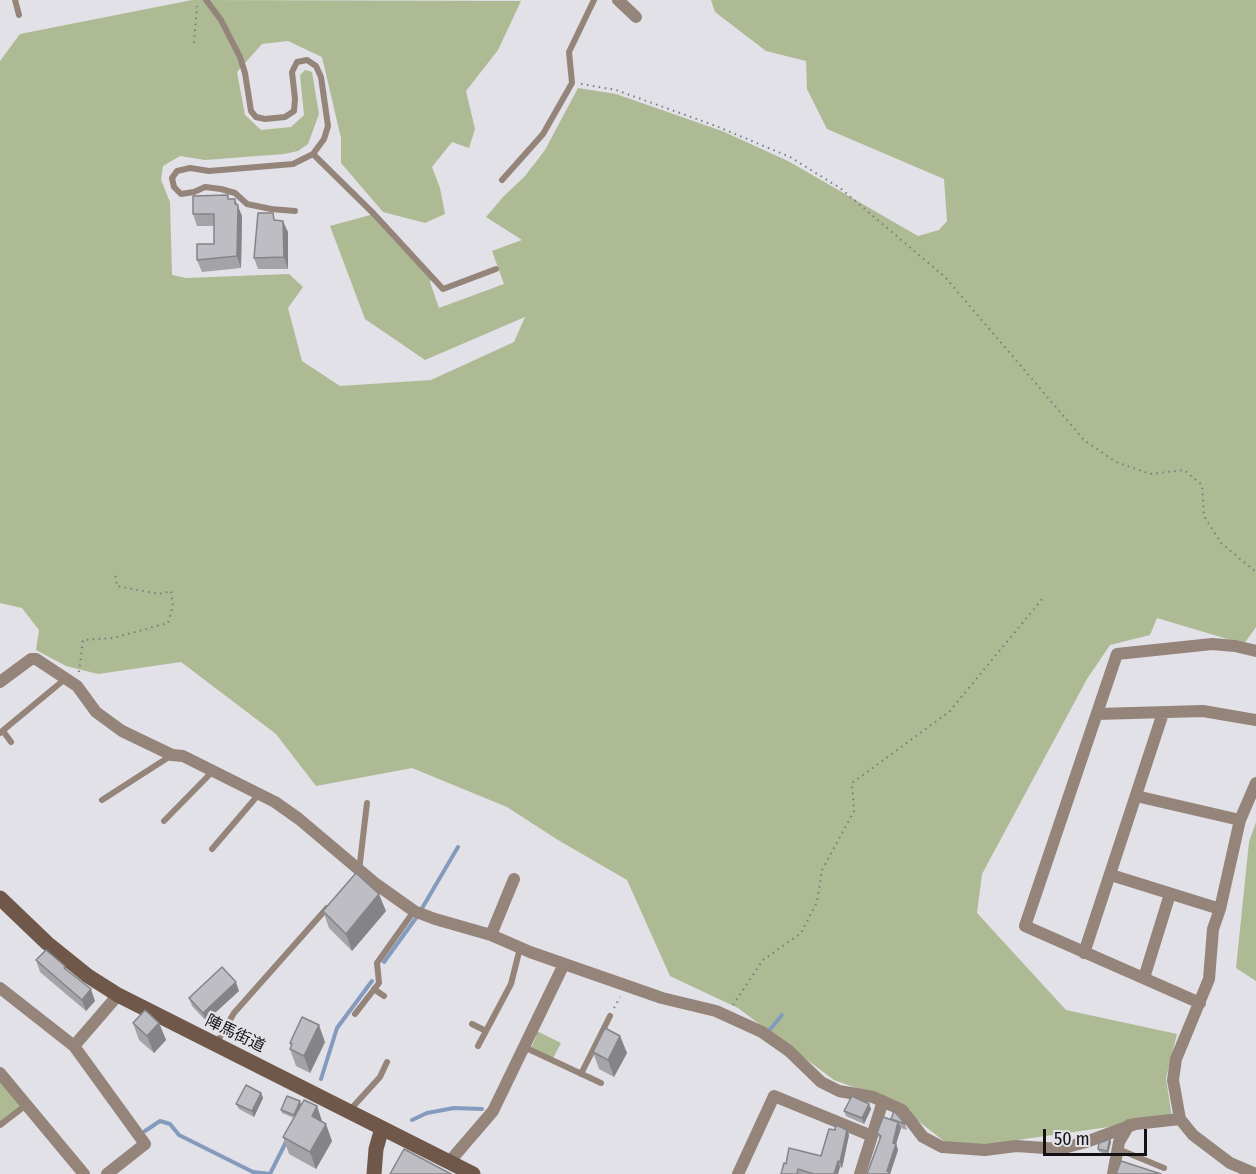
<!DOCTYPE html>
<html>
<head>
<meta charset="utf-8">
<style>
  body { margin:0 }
  #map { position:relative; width:1256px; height:1174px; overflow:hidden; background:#e1e1e7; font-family:"Fira Sans Condensed",sans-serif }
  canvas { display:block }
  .scale { position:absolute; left:1043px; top:1129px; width:104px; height:27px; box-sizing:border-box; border:3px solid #121214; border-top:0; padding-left:8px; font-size:18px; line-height:21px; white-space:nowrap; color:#121214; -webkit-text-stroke:4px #e1e1e7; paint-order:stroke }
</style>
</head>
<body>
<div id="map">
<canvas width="1256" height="1174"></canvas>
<div class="scale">50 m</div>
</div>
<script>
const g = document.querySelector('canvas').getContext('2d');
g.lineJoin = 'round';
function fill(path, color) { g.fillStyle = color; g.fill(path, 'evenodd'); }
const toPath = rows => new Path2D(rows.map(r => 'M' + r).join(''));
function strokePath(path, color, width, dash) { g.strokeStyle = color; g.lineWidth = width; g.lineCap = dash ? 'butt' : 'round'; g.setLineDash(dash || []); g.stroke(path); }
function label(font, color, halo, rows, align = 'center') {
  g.font = font + ' "Fira Sans Condensed","Noto Sans JP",sans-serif'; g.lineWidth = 5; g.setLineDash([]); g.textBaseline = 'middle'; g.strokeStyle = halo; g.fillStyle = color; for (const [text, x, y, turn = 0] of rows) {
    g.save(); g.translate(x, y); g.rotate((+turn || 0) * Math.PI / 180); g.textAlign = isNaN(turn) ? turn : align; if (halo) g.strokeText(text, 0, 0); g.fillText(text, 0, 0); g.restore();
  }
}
const green = toPath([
  [192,0,521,1,498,50,466,91,475,129,469,148,452,142,432,167,440,188,445,214,425,223,383,212,341,163,341,138,322,57,288,41,262,44,237,72,245,115,261,130,291,127,304,115,300,75,305,70,312,72,319,114,308,144,298,151,284,154,205,160,180,156,163,166,161,180,170,202,172,275,186,278,289,274,303,287,288,308,302,361,340,386,431,380,514,342,525,317,425,360,365,319,330,226,374,214,432,277,430,282,439,308,504,284,492,251,522,240,486,217,503,197,525,176,545,150,578,88,616,94,722,131,788,161,918,236,939,230,947,221,944,179,827,129,807,89,806,61,766,51,715,12,711,0,1256,0,1256,627,1244,644,1157,618,1150,635,1110,645,1087,679,982,874,977,913,1066,1010,1177,1034,1166,1078,1172,1118,954,1149,894,1102,834,1080,738,1008,670,976,627,880,558,840,507,807,412,768,316,786,276,734,181,662,98,674,66,666,36,650,39,630,22,608,0,603,0,61,20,34],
  [1256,822,1256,981,1236,968,1249,842],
  [535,1030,561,1043,552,1060,530,1050,536,1037],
  [0,1073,21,1098,20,1109,0,1125]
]);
const stream = toPath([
  [421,910,458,847],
  [384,962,416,918],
  [768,1032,782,1015],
  [321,1079,337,1028,372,981],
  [412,1120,427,1113,454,1108,482,1109],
  [145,1131,160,1121,170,1124,179,1135,253,1172,270,1174],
  [270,1174,287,1140]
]);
const path = toPath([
  [194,43,197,6],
  [581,84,616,90,716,126,790,157,840,188,945,277,1084,440,1116,462,1150,474,1184,470,1202,485,1204,516,1221,543,1256,572],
  [79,672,83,640,113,638,168,623,173,606,171,591,159,594,117,586,115,574],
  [733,1005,763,960,801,933,817,902,822,870,854,811,852,783,949,712,1043,598],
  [614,1008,620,997]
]);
const lane = toPath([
  [15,0,19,15],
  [206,0,221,20,240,57,245,73,251,111,256,117,265,119,285,117,294,111,295,99,292,72,297,62,307,60,316,66,321,77,328,126,324,139,313,154,293,164,209,171,190,168,177,171,172,178,174,187,181,194,194,192,205,187,221,189,235,193,247,204,271,209,295,211],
  [313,154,374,214,443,289,496,269],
  [502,180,543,134,572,83,569,52,594,0],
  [3,731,11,742],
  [0,733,65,679],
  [102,800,172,755],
  [164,821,213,771],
  [212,849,259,794],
  [359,871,367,803],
  [374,989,384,996],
  [355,1014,379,983,377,963,414,911],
  [472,1024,486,1031],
  [216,1044,234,1013,327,908],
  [478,1046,511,984,520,948],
  [524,1047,601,1083],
  [581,1074,610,1016],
  [350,1110,380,1077,387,1062],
  [0,1125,26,1105],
  [1118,1149,1164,1168]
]);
const street = toPath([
  [618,0,636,17],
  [0,682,31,659,36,659,77,686,96,712,122,731,172,755,183,756,275,802,299,819,376,884,414,911,435,919,491,935,530,952,662,998,716,1011,762,1032,789,1051,821,1082,839,1091,873,1097,902,1110,923,1137,942,1147,985,1150,1016,1146,1060,1149,1086,1142,1135,1124,1180,1119],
  [1097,714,1203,711,1256,720],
  [1256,783,1240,820,1220,909,1213,929,1209,979,1176,1059,1173,1080,1180,1119,1193,1135,1230,1163,1256,1174],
  [1136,796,1240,820],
  [1111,875,1220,909],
  [491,935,514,879],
  [1084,953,1163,713],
  [1144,978,1170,894],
  [0,988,74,1046,145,1144,107,1174],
  [1200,1003,1025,926,1117,654,1212,644,1235,646,1256,651],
  [74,1046,118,995],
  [0,1073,84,1174],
  [450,1161,493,1111,564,964],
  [738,1174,774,1096,872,1136],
  [860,1174,883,1101],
  [1113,1174,1119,1142,1129,1125]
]);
const secondary = toPath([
  [0,898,47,943,88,976,118,995,473,1174],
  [374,1174,376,1149,382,1128]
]);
const wall = toPath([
  [229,199,237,204,242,216,241,268,202,272,197,260,214,244,214,226,197,226,193,214],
  [276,220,288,232,288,269,258,269,254,258],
  [323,911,386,911,352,951,329,928],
  [36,960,65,966,67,970,95,1001,86,1011,40,972],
  [239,991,206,1021,192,1006,189,998],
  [133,1023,159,1023,166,1040,154,1053,139,1040],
  [620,1036,627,1053,614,1077,599,1069,593,1052],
  [325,1042,310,1073,296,1066,290,1049,291,1046,290,1043],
  [261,1093,263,1098,254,1117,239,1109,236,1104],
  [301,1104,297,1113,317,1106,322,1122,332,1141,316,1169,289,1154,283,1137,294,1118,282,1113,281,1110],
  [869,1104,871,1109,864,1124,846,1116,844,1111],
  [883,1117,905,1124,907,1130,901,1128,896,1144,898,1150,890,1174,867,1174,880,1140,877,1133],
  [835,1130,847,1130,849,1135,842,1168,840,1167,838,1174,781,1174,821,1156],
  [1110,1139,1111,1142,1108,1154,1099,1152,1098,1149]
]);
const shadedWall = toPath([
  [235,199,242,216,241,268,237,256],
  [283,221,288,232,288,269,284,257],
  [379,894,386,911,352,951,346,934],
  [236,982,239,991,206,1021,203,1013],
  [91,989,95,1001,86,1011,82,1000],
  [159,1023,166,1040,154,1053,147,1036],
  [319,1025,325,1042,310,1073,304,1056],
  [620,1036,627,1053,614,1077,608,1060],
  [261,1093,263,1098,254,1117,252,1111],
  [300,1101,301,1104,295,1118,294,1115],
  [869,1104,871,1109,864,1124,862,1118],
  [317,1106,323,1124,312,1116],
  [898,1122,901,1128,896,1144,898,1150,890,1174,888,1174,887,1171,893,1143],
  [326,1124,332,1141,316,1169,310,1152],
  [847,1130,849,1135,842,1168,840,1162],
  [1110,1139,1111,1142,1108,1154,1107,1151],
  [838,1161,840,1167,838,1174,834,1174]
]);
const building = toPath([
  [228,195,228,199,235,199,235,204,238,205,237,256,197,260,197,244,214,244,214,214,193,214,193,196,228,195],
  [258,213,273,213,274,220,283,221,284,257,254,258,258,213],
  [356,873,379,894,346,934,323,911,356,873],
  [46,950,65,966,64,968,91,989,82,1000,36,960,46,950],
  [222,967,236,982,203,1013,189,998,222,967],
  [145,1010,159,1023,147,1036,133,1023,145,1010],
  [302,1017,319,1025,304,1056,290,1049,292,1044,290,1043,302,1017],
  [605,1028,620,1036,608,1060,593,1052,605,1028],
  [246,1085,261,1093,252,1111,236,1104,246,1085],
  [287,1096,300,1101,294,1115,281,1110,287,1096],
  [852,1096,869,1104,862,1118,844,1111,852,1096],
  [304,1100,317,1106,312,1116,326,1124,310,1152,283,1137,304,1100],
  [894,1111,905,1124,891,1119,894,1111],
  [883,1117,898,1122,893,1143,896,1144,887,1171,889,1172,889,1174,867,1174,881,1136,877,1133,883,1117],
  [836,1125,847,1130,840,1162,838,1161,834,1174,814,1174,798,1169,797,1174,781,1174,784,1163,786,1164,789,1148,821,1156,829,1129,835,1130,836,1125],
  [1110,1139,1107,1151,1098,1149,1099,1143,1110,1139],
  [404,1149,451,1174,390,1174,404,1149],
  [1121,1161,1161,1174,1116,1174,1121,1161]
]);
const streetNames = [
  ["陣馬街道",235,1034,26]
];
fill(green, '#adba93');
strokePath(stream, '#849bbd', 4);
strokePath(path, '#7c7c80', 2, [1.5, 4.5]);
strokePath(lane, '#958479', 6);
strokePath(street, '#958479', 12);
strokePath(secondary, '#6f5849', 15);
fill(wall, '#a3a3a8');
fill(shadedWall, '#848488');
fill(building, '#bdbdc3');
strokePath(building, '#848488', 1.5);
label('16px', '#121214', '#e1e1e7', streetNames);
</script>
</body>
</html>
